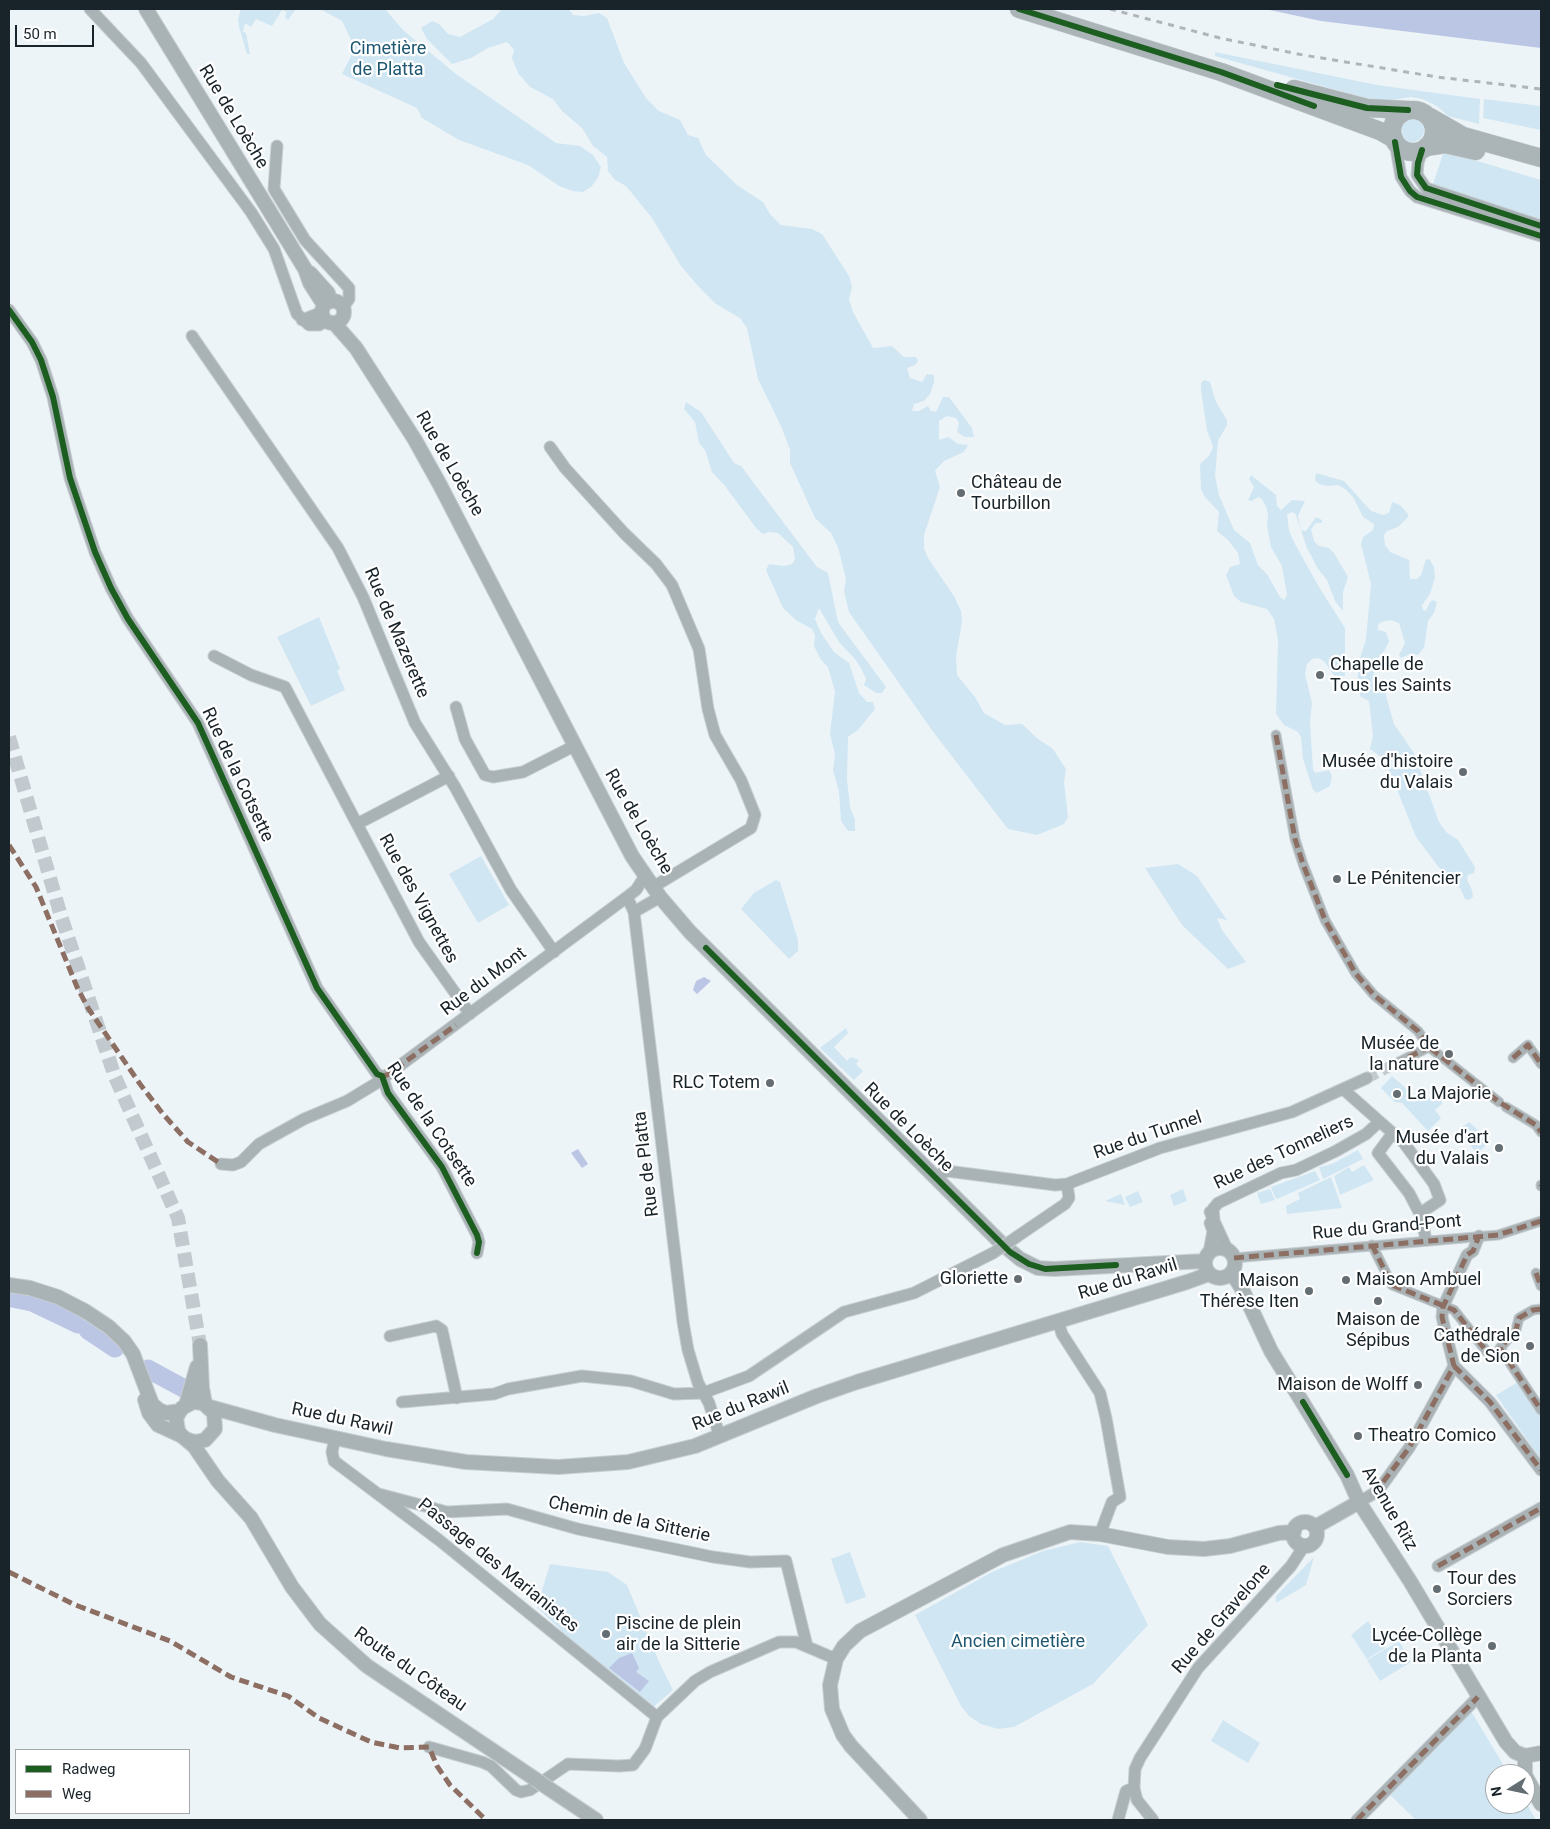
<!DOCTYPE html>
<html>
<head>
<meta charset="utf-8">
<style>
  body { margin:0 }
  #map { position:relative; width:1550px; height:1829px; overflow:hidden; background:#edf4f8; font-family:Roboto,sans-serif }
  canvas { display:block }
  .frame { position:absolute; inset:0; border:10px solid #19242a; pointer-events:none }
  .legend { position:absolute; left:15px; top:1749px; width:175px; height:65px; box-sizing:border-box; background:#fff; border:1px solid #a3a7aa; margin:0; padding:6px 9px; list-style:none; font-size:15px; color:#19242a }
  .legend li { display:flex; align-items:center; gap:10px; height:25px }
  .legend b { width:25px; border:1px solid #a3a7aa }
  .north { position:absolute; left:1485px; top:1764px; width:50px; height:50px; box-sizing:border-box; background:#fff; border:1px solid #a3a7aa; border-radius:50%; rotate:260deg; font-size:14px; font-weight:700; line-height:20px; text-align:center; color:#19242a }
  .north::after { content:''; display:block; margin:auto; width:18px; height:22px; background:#636d72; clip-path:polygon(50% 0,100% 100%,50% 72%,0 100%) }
  .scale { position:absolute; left:15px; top:25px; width:79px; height:22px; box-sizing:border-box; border:2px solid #19242a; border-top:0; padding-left:6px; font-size:15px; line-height:18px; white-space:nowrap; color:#19242a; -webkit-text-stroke:4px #fff; paint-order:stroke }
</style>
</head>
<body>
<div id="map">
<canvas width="1550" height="1829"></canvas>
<div class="frame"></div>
<ul class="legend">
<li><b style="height:6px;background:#1b5e20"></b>Radweg</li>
<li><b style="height:6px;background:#8d6e63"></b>Weg</li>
</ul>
<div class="north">N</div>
<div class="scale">50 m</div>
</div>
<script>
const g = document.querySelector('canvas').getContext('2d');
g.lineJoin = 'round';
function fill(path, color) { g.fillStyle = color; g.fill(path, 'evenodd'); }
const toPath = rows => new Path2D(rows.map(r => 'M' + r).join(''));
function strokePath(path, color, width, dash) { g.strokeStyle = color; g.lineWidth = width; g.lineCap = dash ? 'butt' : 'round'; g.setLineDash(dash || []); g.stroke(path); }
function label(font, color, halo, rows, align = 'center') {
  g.font = font + ' Roboto,sans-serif'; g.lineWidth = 4.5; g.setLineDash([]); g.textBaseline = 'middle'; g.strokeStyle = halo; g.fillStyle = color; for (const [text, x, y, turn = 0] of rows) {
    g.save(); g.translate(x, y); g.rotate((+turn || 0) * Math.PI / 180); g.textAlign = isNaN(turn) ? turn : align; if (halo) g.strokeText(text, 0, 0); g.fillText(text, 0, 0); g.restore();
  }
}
const green = toPath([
  [241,9,296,9,288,20,285,17,287,12,282,10,272,26,256,19,251,27,245,23,243,32,246,33,250,54,247,54,239,27,238,19],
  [320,9,385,9,403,30,456,74,556,143,580,146,593,155,601,167,598,178,591,187,583,192,573,191,559,186,528,165,459,140,422,118,417,108,342,74,355,48,342,21],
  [502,9,569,9,573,15,584,16,599,13,607,18,624,63,646,98,659,111,680,120,688,135,698,138,706,155,737,185,763,202,770,214,781,225,812,229,822,234,849,276,852,287,849,299,853,312,873,348,892,346,904,357,916,357,918,361,915,365,907,368,910,378,922,382,927,374,934,375,934,382,930,394,924,401,914,404,912,411,919,411,928,406,931,411,936,412,943,397,949,397,972,428,974,437,965,437,957,432,959,423,956,418,947,416,939,421,939,440,948,437,958,444,968,445,964,452,944,461,935,471,940,487,924,535,924,548,928,558,954,596,961,611,962,622,956,656,957,675,975,697,984,713,1005,725,1022,724,1038,739,1053,749,1066,769,1064,782,1068,817,1064,824,1037,835,1008,829,934,733,849,612,844,591,846,579,838,547,831,533,815,518,790,463,790,450,781,426,758,379,747,328,740,318,716,304,698,286,681,266,652,218,626,186,615,180,608,171,607,157,593,146,582,128,562,111,553,99,530,87,518,73,512,58,514,50,507,42,488,48,471,58,452,64,427,39,421,28,432,21,439,24,448,34,460,37,493,19],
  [1215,52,1377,85,1480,99,1479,124,1448,116,1437,106,1422,99,1411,97,1379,102,1215,56],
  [1484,99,1541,106,1541,130,1483,118],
  '1400 130a12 12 0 1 1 24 0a12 12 0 1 1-24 0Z',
  [1444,151,1541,180,1541,220,1433,184],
  [1204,380,1210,382,1216,402,1227,420,1227,425,1218,441,1215,476,1219,495,1234,530,1250,543,1258,565,1267,574,1280,597,1284,600,1287,595,1282,566,1271,547,1267,526,1268,514,1266,506,1261,498,1258,497,1252,501,1248,500,1254,487,1249,479,1251,475,1276,495,1277,506,1281,510,1292,500,1305,501,1298,516,1301,530,1306,531,1316,517,1322,520,1322,523,1316,523,1311,529,1314,541,1319,546,1329,548,1334,553,1348,577,1343,592,1343,611,1335,601,1327,580,1318,569,1307,548,1296,515,1293,512,1287,514,1289,531,1295,544,1319,587,1345,628,1345,676,1335,677,1324,661,1318,658,1312,659,1307,664,1305,674,1312,703,1310,721,1313,770,1316,773,1329,770,1332,776,1330,786,1317,793,1313,790,1303,759,1301,737,1298,732,1284,725,1276,714,1278,640,1274,619,1267,609,1241,602,1234,596,1226,575,1230,567,1240,564,1238,553,1228,540,1217,531,1219,512,1205,497,1201,489,1200,464,1209,456,1213,447,1207,430,1201,390,1201,383],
  [686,402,701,412,734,463,741,466,817,567,828,573,838,622,886,687,882,693,876,693,864,685,866,679,861,668,855,659,839,642,819,608,815,619,821,633,834,652,849,663,859,693,867,702,873,702,875,709,858,730,848,737,847,779,850,807,855,820,855,831,848,831,841,821,839,792,833,770,835,754,830,734,835,692,828,667,821,660,814,646,815,635,812,629,796,620,783,608,766,570,769,564,784,566,792,564,795,559,793,547,778,533,769,532,763,534,756,528,725,486,712,472,705,450,699,443,695,422,684,409],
  [1316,473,1344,481,1371,511,1383,515,1389,513,1392,502,1400,505,1408,514,1408,517,1398,527,1387,531,1384,535,1385,545,1390,552,1409,560,1410,579,1417,579,1421,575,1426,559,1430,560,1434,567,1435,578,1430,594,1422,605,1423,610,1426,611,1430,602,1433,600,1437,602,1434,613,1428,621,1424,648,1418,655,1410,654,1401,658,1399,655,1405,643,1399,623,1391,620,1381,622,1378,625,1378,630,1386,632,1389,641,1385,650,1377,659,1372,683,1374,685,1382,685,1384,689,1394,724,1414,753,1439,822,1446,832,1458,840,1475,867,1474,873,1468,875,1467,880,1472,890,1473,897,1469,900,1465,899,1460,888,1450,882,1416,837,1390,772,1381,757,1370,749,1373,736,1369,701,1361,697,1357,688,1359,662,1366,639,1371,584,1361,544,1363,537,1373,530,1374,524,1363,517,1353,497,1345,489,1338,485,1327,486,1319,484,1315,480],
  [319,617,340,669,337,671,345,690,311,706,277,637],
  [481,856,509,905,478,923,449,874],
  [1178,864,1197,876,1227,920,1217,918,1222,930,1246,962,1228,969,1182,925,1145,868],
  [776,880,780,882,798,940,798,951,789,959,741,909,754,893],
  [846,1028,848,1033,834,1047,847,1061,851,1057,859,1060,856,1064,863,1071,854,1080,820,1048],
  [1392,1076,1416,1097,1432,1099,1437,1095,1441,1097,1442,1104,1435,1110,1441,1118,1428,1131,1402,1103,1395,1102,1381,1088],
  [1469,1122,1490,1141,1477,1154,1463,1136,1461,1128],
  [1358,1150,1363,1159,1323,1179,1319,1167,1332,1164],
  [1364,1165,1374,1180,1340,1195,1334,1176,1349,1167,1352,1172],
  [1315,1171,1320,1180,1277,1199,1275,1197,1271,1187],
  [1331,1177,1342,1208,1287,1214,1286,1206,1300,1199,1298,1193],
  [1183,1189,1187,1201,1174,1206,1170,1195],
  [1270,1189,1275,1200,1261,1204,1257,1193],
  [1138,1191,1143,1202,1130,1207,1125,1197],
  [1121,1194,1125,1205,1105,1201],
  [1518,1382,1541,1417,1541,1460,1496,1395],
  [1080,1542,1108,1546,1148,1625,1093,1684,1014,1727,998,1729,981,1724,969,1716,961,1706,915,1615,992,1572,1043,1551],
  [850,1552,866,1597,846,1604,831,1559],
  [1314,1557,1306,1585,1276,1603,1276,1596],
  [550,1564,608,1572,627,1585,660,1664,673,1690,652,1708,591,1660,537,1607],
  [1368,1621,1385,1648,1367,1659,1351,1635],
  [1399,1641,1411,1662,1380,1681,1367,1660],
  [1471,1711,1509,1774,1495,1774,1495,1804,1525,1804,1525,1801,1536,1820,1416,1820,1390,1795],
  [1223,1720,1260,1743,1248,1763,1211,1741]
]);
const water = toPath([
  [1265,9,1541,9,1541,48,1321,21],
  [704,977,711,981,697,994,693,990,696,981],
  [578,1149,588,1164,582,1168,571,1153],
  [632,1653,639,1668,636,1672,649,1681,640,1692,609,1668,619,1658]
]);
const river = toPath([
  [12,1298,32,1302,78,1324],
  [88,1330,115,1348],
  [148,1369,185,1389]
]);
const minorTunnel = toPath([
  [1367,1078,1395,1064]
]);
const tertiaryTunnel = toPath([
  [9,737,61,916,115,1077,178,1218,200,1345]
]);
const pedestrian = toPath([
  [1276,735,1295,839,1303,864,1325,920,1356,974,1374,995,1418,1031,1429,1047,1499,1102],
  [1513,1058,1528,1045,1541,1064],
  [1395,1064,1429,1047],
  [1506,1107,1536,1125,1541,1132],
  [1541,1185,1541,1186],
  [1372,1245,1392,1285,1454,1310,1491,1357],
  [1234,1258,1498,1235,1541,1221],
  [1536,1273,1541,1286],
  [1541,1309,1533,1310,1519,1318,1516,1330,1500,1348,1541,1410]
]);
const minor = toPath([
  [90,9,141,63,251,212,274,249,297,314,309,325,319,325,326,321],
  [1395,142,1401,177,1410,191,1417,197,1541,236],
  [277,146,274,189,305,240,349,288,349,299,343,307],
  [1422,150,1418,163,1417,175,1426,188,1541,226],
  [9,310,32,342,41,360,53,397,70,478,95,552,111,588,128,619,198,723,317,988,377,1074,382,1076,388,1093,442,1167,477,1235,479,1242,477,1253],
  [302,320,322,312],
  [192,336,338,548,363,597,415,723,455,787,511,890,554,952],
  [550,447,565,468,624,533,656,564,672,585,699,649,708,709,715,735,741,780,755,815,751,828,653,887],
  [214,656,251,675,285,687,419,942,470,1014],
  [456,707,465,739,485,775,493,777,523,772,574,746],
  [357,824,449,776],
  [627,897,634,912,683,1322,688,1350,698,1383,709,1403,720,1437],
  [634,912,660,897],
  [1343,1089,1404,1143,1434,1184,1440,1200,1422,1212,1421,1216],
  [1392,1134,1378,1153,1409,1193,1421,1216,1426,1240],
  [221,1164,233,1165,241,1162,259,1144,304,1119,347,1101,375,1084,627,897,636,890,645,876],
  [935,1177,947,1171,1055,1185,1067,1184,1160,1148,1292,1112,1367,1078],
  [1210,1212,1227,1249],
  [1214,1219,1213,1209,1218,1203,1281,1173,1296,1170,1336,1151,1366,1134,1379,1122],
  [1018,1236,1065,1204,1069,1198,1067,1184],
  [1209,1252,1213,1231,1210,1223],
  [1058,1321,1062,1334,1100,1393,1106,1418,1120,1497,1112,1502,1100,1534],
  [390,1336,436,1326,442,1330,457,1398],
  [1454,1366,1490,1402,1541,1470],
  [402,1402,494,1394,508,1389,582,1376,631,1381,674,1394,703,1393,749,1376,844,1312,914,1293,993,1253],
  [335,1438,332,1452,334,1461,439,1540,657,1717],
  [379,1494,447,1512,507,1509,578,1529,713,1557,750,1562,786,1561,807,1646],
  [1359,1502,1378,1491,1409,1448,1454,1366,1442,1317,1443,1307,1467,1255,1473,1251,1479,1236],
  [1438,1566,1541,1508],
  [429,1747,482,1762,491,1766,516,1790,521,1792,530,1790,568,1764,619,1766,633,1765,645,1749,657,1717,695,1681,710,1672,779,1642,796,1642,836,1659],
  [1118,1820,1126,1791,1134,1788],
  [1153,1820,1137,1800,1134,1788,1135,1769,1140,1758,1198,1668,1291,1566,1304,1546],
  [1357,1820,1478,1697]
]);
const tertiary = toPath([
  [146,9,305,269,310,283,324,305],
  [310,273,328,293,330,301],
  '322 312a11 11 0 1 1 22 0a11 11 0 1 1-22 0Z',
  [334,323,356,348,415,440,440,485,632,856,660,897,690,932,1001,1243,1020,1259,1038,1268,1054,1269,1205,1261],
  '1205 1263a15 15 0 1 1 30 0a15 15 0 1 1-30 0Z',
  [1232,1273,1242,1289,1271,1351,1347,1475,1359,1502,1410,1581,1506,1742,1515,1752,1525,1756,1541,1753],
  [9,1285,30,1288,58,1297,85,1311,109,1327,124,1341,133,1354,152,1404,159,1410,166,1413,180,1411],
  [200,1345,202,1388,205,1404],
  [145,1400,149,1413,158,1425,182,1436],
  [186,1405,197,1367],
  [210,1407,275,1425,386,1449,466,1462,558,1467,628,1462,695,1446,817,1396,857,1382,1187,1282,1209,1274],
  [188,1440,195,1442,205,1440,215,1429,214,1413,203,1403,193,1402,182,1408,176,1418,178,1431,182,1436,194,1446,218,1481,251,1518,292,1587,320,1624,367,1666,535,1779],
  '1293 1534a12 12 0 1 1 24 0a12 12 0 1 1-24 0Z',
  [1315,1527,1359,1502],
  [1525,1756,1525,1775,1541,1804],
  [548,1788,596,1820],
  [920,1820,851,1746,843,1735,832,1709,830,1685,836,1659,844,1646,860,1631,1003,1555,1070,1532,1100,1534,1168,1547,1204,1549,1230,1546,1279,1533,1294,1532]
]);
const primary = toPath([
  [1019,9,1221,72,1380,131,1394,139],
  [1294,89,1367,108,1408,110],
  '1392 131a21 21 0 1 1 42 0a21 21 0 1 1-42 0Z',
  [1430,117,1463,136,1541,158],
  [1426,147,1445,144,1476,151]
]);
const rail = toPath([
  [1110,9,1220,38,1303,55,1437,77,1541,89]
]);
const minorBridge = toPath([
  [993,1253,1018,1236]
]);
const tertiaryBridge = toPath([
  [535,1779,548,1788]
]);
const quiet = toPath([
  [1276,735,1295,839,1303,864,1325,920,1356,974,1374,995,1418,1031,1429,1047,1499,1102,1536,1125,1541,1132],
  [9,845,36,887,77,987,88,1008,140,1084,163,1114,188,1142,221,1164],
  [1513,1058,1528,1045,1541,1064],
  [1395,1064,1429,1047],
  [382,1076,387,1075,456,1025],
  [1541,1185,1541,1186],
  [1372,1245,1392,1285,1454,1310,1491,1357],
  [1234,1258,1498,1235,1541,1221],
  [1536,1273,1541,1286],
  [1541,1309,1533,1310,1519,1318,1516,1330,1500,1348,1541,1410],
  [1454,1366,1490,1402,1541,1470],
  [1374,1494,1409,1448,1454,1366,1442,1317,1443,1307,1467,1255,1473,1251,1479,1236],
  [1438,1566,1541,1508],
  [9,1572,73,1604,170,1641,231,1677,288,1696,319,1718,371,1742,400,1748,429,1747,437,1766,450,1785,486,1820],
  [1357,1820,1478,1697]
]);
const cycleway = toPath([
  [1019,9,1221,72,1314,106],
  [1277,85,1367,108,1408,110],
  [1395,142,1401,177,1410,191,1417,197,1541,236],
  [1422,150,1418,163,1417,175,1426,188,1541,226],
  [9,310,32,342,41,360,53,397,70,478,95,552,111,588,128,619,198,723,317,988,377,1074,382,1076,388,1093,442,1167,477,1235,479,1242,477,1253],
  [706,948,1010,1252,1029,1264,1045,1269,1116,1265],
  [1303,1402,1347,1475]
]);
const markers = [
  [961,493,5,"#636d72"],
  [1320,675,5,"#636d72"],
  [1463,772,5,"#636d72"],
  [1337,879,5,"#636d72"],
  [1449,1054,5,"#636d72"],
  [770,1083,5,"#636d72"],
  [1397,1094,5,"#636d72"],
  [1499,1148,5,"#636d72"],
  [1018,1279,5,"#636d72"],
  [1346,1280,5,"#636d72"],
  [1309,1291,5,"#636d72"],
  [1378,1301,5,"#636d72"],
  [1530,1346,5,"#636d72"],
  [1418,1385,5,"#636d72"],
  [1358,1436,5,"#636d72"],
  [1437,1589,5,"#636d72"],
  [606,1634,5,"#636d72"],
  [1492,1646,5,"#636d72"]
];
const parkNames = [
  ["Cimetière",388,49],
  ["de Platta",388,70],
  ["Ancien cimetière",1018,1642]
];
const streetNames = [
  ["Rue de Loèche",233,117,59],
  ["Rue de Loèche",449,464,60],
  ["Rue de Mazerette",396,633,67],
  ["Rue de la Cotsette",237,775,65],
  ["Rue de Loèche",638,822,60],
  ["Rue des Vignettes",418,899,61],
  ["Rue du Mont",484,982,-37],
  ["Rue de la Cotsette",431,1125,56],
  ["Rue de Loèche",908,1128,45],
  ["Rue du Tunnel",1148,1136,-19],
  ["Rue des Tonneliers",1284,1153,-25],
  ["Rue de Platta",647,1164,-97],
  ["Rue du Grand-Pont",1387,1228,-5],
  ["Rue du Rawil",1128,1280,-17],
  ["Rue du Rawil",741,1407,-22],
  ["Rue du Rawil",342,1420,12],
  ["Avenue Ritz",1389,1509,60],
  ["Chemin de la Sitterie",629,1520,12],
  ["Passage des Marianistes",498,1566,39],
  ["Rue de Gravelone",1222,1619,-49],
  ["Route du Côteau",410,1670,35]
];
const poiNames = [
  ["Château de",971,483,"left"],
  ["Tourbillon",971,504,"left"],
  ["Chapelle de",1330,665,"left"],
  ["Tous les Saints",1330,686,"left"],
  ["Musée d'histoire",1453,762],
  ["du Valais",1453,783],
  ["Le Pénitencier",1347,879,"left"],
  ["Musée de",1439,1044],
  ["la nature",1439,1065],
  ["RLC Totem",760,1083],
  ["La Majorie",1407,1094,"left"],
  ["Musée d'art",1489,1138],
  ["du Valais",1489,1159],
  ["Gloriette",1008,1279],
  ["Maison Ambuel",1356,1280,"left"],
  ["Maison",1299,1281],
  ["Thérèse Iten",1299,1302],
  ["Maison de",1378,1320,"center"],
  ["Sépibus",1378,1341,"center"],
  ["Cathédrale",1520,1336],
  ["de Sion",1520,1357],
  ["Maison de Wolff",1408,1385],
  ["Theatro Comico",1368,1436,"left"],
  ["Tour des",1447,1579,"left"],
  ["Sorciers",1447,1600,"left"],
  ["Piscine de plein",616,1624,"left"],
  ["air de la Sitterie",616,1645,"left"],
  ["Lycée-Collège",1482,1636],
  ["de la Planta",1482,1657]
];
fill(green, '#d0e6f2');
fill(water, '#bbc6e4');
strokePath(river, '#bbc6e4', 19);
strokePath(minorTunnel, '#c3cacf', 11, [11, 5.5]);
strokePath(tertiaryTunnel, '#c3cacf', 14, [14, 7]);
strokePath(pedestrian, '#c8ced2', 11);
strokePath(minor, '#c8ced2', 13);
strokePath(tertiary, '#c8ced2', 16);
strokePath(primary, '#c8ced2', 19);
strokePath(pedestrian, '#a9b2b4', 9);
strokePath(minor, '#a9b2b4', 11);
strokePath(tertiary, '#a9b2b4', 14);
strokePath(primary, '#abb4b7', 18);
strokePath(rail, '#afb5b8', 3, [6, 6]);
strokePath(minorBridge, '#c8ced2', 13, []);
strokePath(tertiaryBridge, '#c8ced2', 16, []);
strokePath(minorBridge, '#a9b2b4', 11);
strokePath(tertiaryBridge, '#a9b2b4', 14);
strokePath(quiet, '#8d6e63', 5, [10, 5]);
strokePath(cycleway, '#1b5e20', 6);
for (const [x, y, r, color] of markers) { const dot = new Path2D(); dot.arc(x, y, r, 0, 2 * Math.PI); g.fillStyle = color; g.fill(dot); strokePath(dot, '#fff', 2); }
label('18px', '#1e5771', '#fff', parkNames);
label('18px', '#19242a', '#fff', streetNames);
label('18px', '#19242a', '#fff', poiNames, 'right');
</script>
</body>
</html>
